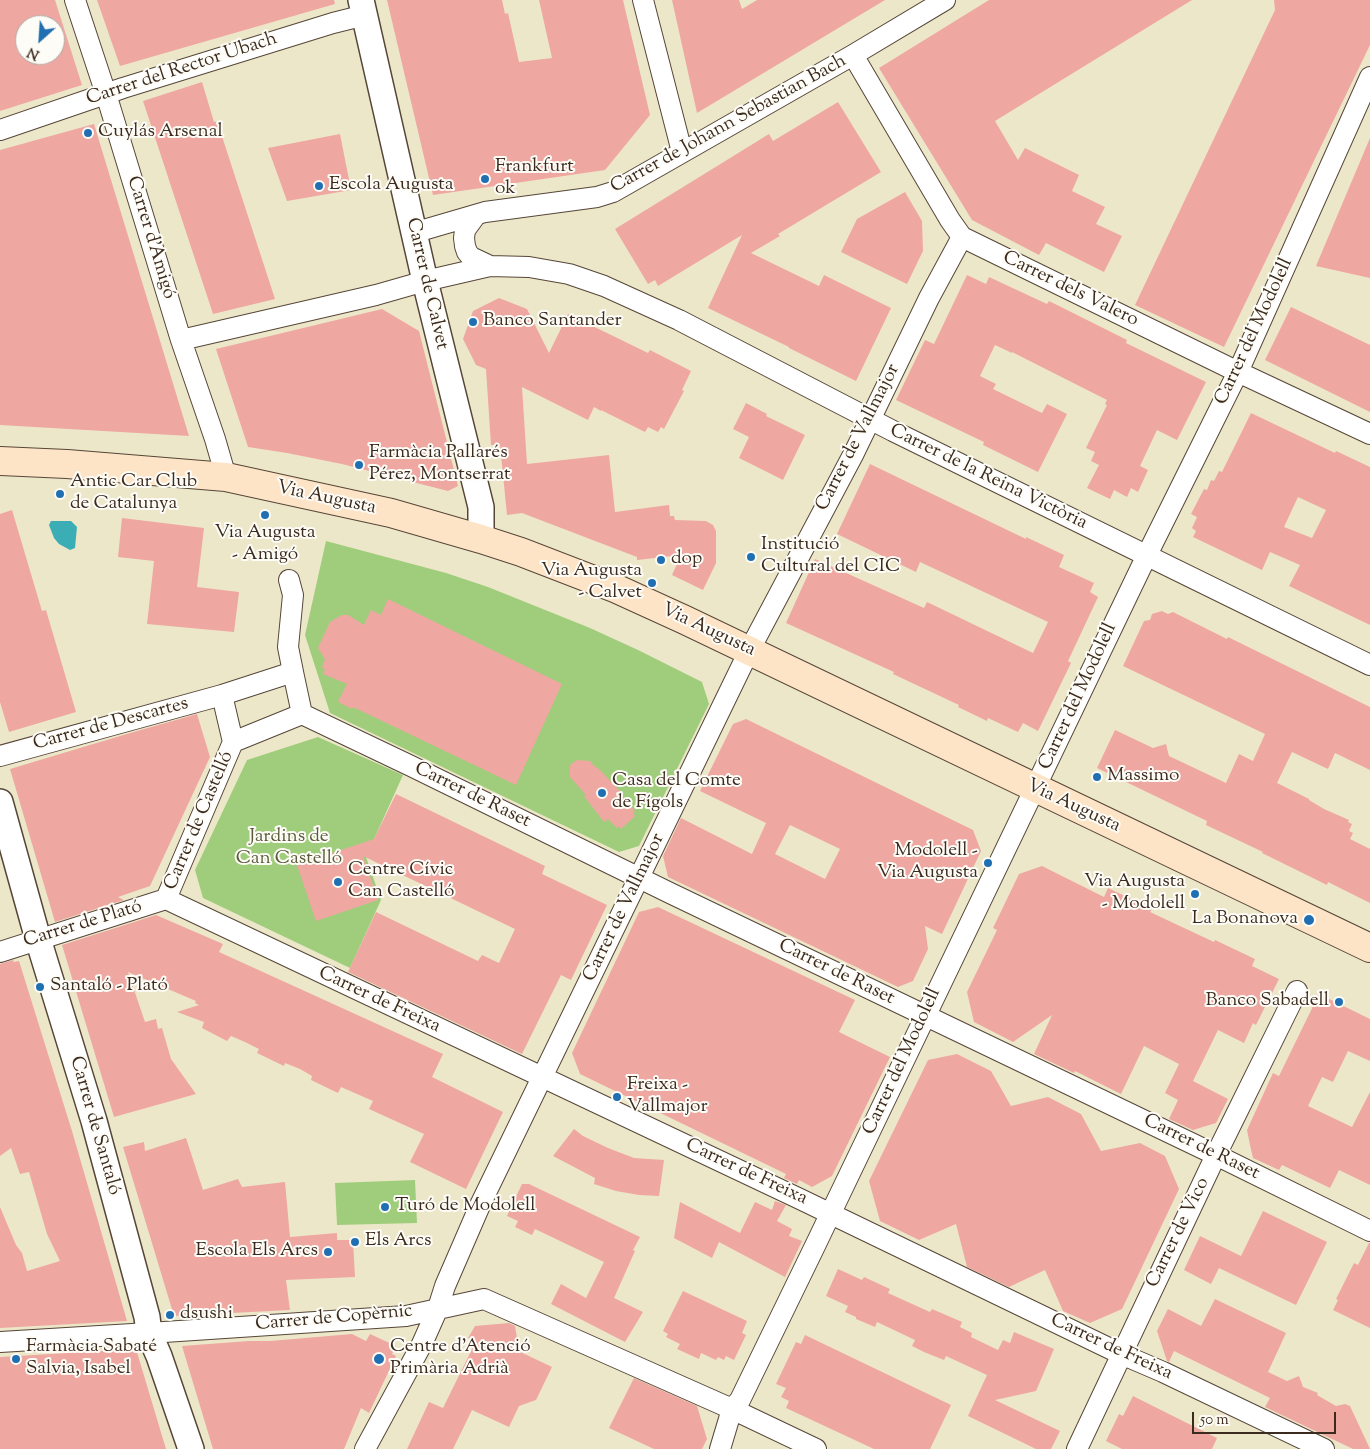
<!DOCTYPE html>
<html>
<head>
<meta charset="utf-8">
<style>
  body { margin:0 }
  #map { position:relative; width:1370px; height:1449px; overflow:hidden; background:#ede7ca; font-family:"Sorts Mill Goudy",serif }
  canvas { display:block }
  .north { position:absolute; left:15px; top:15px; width:50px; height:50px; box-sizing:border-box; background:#fdfcf7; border:1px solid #afa8a0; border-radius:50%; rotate:206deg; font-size:14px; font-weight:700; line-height:20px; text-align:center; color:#3b2a1e }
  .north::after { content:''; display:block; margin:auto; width:18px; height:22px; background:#1f6fb2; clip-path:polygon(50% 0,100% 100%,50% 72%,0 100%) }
  .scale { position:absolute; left:1192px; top:1412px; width:144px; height:22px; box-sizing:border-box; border:2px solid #3b2a1e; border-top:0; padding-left:6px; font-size:15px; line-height:18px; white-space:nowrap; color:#3b2a1e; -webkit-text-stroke:4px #fdfcf7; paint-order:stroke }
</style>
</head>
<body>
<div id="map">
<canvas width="1370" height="1449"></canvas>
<div class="north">N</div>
<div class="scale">50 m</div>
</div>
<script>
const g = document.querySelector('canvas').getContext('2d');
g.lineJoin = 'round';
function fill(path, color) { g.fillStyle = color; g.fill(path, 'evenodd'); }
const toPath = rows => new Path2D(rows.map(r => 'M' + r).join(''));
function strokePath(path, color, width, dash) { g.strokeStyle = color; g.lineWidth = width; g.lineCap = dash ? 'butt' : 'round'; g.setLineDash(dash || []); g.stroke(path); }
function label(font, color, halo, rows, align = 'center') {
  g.font = font + ' "Sorts Mill Goudy",serif'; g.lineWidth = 4; g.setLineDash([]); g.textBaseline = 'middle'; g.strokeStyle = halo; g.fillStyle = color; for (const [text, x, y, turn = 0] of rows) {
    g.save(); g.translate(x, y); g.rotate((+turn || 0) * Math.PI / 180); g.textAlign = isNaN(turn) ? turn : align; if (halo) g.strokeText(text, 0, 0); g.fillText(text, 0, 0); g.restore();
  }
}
const green = toPath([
  [326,541,446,573,488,587,590,628,638,650,702,682,709,704,639,846,619,852,330,713,305,635],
  [318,737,403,775,366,857,381,900,350,968,203,898,195,870,247,760],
  [415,1180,417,1223,337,1225,335,1183]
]);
const water = toPath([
  [51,521,71,521,77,527,75,548,70,550,59,544,54,538,49,525]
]);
const building = toPath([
  [0,0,55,0,82,85,0,111],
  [25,25,55,25,55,55,25,55],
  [97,0,334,0,335,4,120,66],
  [387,0,502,0,505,14,508,13,519,62,552,58,539,0,623,0,650,115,605,170,433,195],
  [672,0,739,0,742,9,757,0,885,0,697,113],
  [989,0,1192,0,995,121,1018,160,1025,148,1079,175,1072,191,1105,207,1096,224,1122,236,1104,272,1046,243,1039,255,972,220,879,68],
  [1274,0,1370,0,1370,45,1224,347,1135,305,1275,10],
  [202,82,214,122,217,121,275,299,213,314,143,101],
  [838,102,881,172,778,234,780,236,751,253,819,286,824,275,891,308,856,381,789,348,789,347,708,308,742,235,658,286,655,280,648,284,615,229,769,134,773,141],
  [94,124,189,436,0,425,0,150],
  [340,134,351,190,287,201,268,148],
  [1370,138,1370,278,1316,266],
  [905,192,922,221,923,251,907,284,841,252,857,219],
  [967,275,986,284,989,277,1047,304,1049,301,1127,340,1126,343,1206,382,1177,440,1157,430,1140,466,1148,470,1138,492,1131,488,1127,497,1114,490,1110,499,1087,488,1099,465,1091,461,1095,452,1086,448,1107,405,1105,404,1107,400,1012,352,1012,353,995,345,980,376,996,384,993,389,1042,413,1047,404,1067,414,1038,472,983,445,984,442,896,400,925,340,934,344],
  [499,298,527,309,549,353,568,314,648,353,650,350,691,371,682,390,684,391,664,429,661,427,658,432,648,427,645,432,601,410,601,411,594,407,588,420,522,387,527,464,609,455,615,512,669,505,670,516,674,516,675,520,706,521,713,525,716,531,716,563,703,590,672,575,681,555,637,560,637,557,522,513,507,515,500,445,491,445,486,369,476,365,463,339,473,311],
  [1291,307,1370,345,1370,412,1265,360],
  [382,309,419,331,458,486,448,491,342,464,287,453,248,447,216,349],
  [746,403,767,414,766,416,805,435,783,480,739,458,749,437,733,429],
  [1251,413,1335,453,1336,451,1370,467,1370,625,1289,586,1300,565,1270,552,1262,570,1193,537,1196,531,1192,528,1197,517,1191,514,1204,489,1207,490,1211,480,1214,481,1219,471,1222,472],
  [1298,497,1326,510,1312,538,1284,527],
  [870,464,1026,539,1026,537,1064,555,1059,567,1094,583,1090,592,1098,597,1068,661,1071,663,1038,731,1023,723,1018,732,988,718,987,721,958,707,959,705,893,674,894,672,786,623,815,559,924,608,927,602,1033,653,1048,622,920,562,916,572,837,534],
  [12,510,42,611,46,610,76,712,9,732,0,702,0,514],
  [122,518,204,528,197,587,239,592,234,632,147,624,154,561,118,557],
  [388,599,562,684,516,785,353,707,352,709,338,702,347,684,323,674,325,669,322,668,325,659,318,648,330,622,342,615,348,615,364,625,371,610,381,615],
  [1162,611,1168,614,1173,612,1227,639,1228,637,1370,707,1370,770,1335,753,1328,769,1292,752,1277,783,1309,799,1309,800,1324,809,1349,820,1348,822,1352,824,1349,831,1353,833,1350,839,1370,849,1370,903,1328,882,1327,885,1262,853,1263,852,1206,825,1207,821,1097,768,1115,730,1153,748,1166,744,1169,756,1226,783,1239,754,1253,761,1265,734,1123,666,1144,621,1150,620,1152,614],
  [197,714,210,757,150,886,118,897,124,900,55,922,10,769,130,733],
  [746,719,973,830,981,851,942,934,925,926,928,949,913,981,898,987,668,877,663,856,681,818,752,854,766,823,700,791,733,724],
  [790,825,840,849,825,879,775,854],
  [577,760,590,761,596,768,597,767,620,791,619,792,635,811,633,813,635,816,621,829,619,826,617,828,608,819,604,822,584,796,586,795,570,777,570,765],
  [396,794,545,866,542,874,607,905,571,980,561,975,522,1054,348,972,376,912,478,961,482,955,499,963,515,929,363,856,378,900,316,921,297,865,374,839],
  [1042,866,1104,897,1108,888,1152,909,1150,912,1214,942,1215,940,1255,959,1252,966,1279,979,1256,1025,1253,1023,1244,1043,1218,1030,1193,1081,1228,1099,1216,1123,1193,1130,1169,1119,1178,1100,1165,1093,1179,1064,1144,1046,1121,1094,1075,1071,1074,1073,1034,1054,1052,1015,1013,1042,974,1022,967,992,997,930,993,928,1019,874],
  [658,907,855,1000,839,1032,890,1057,832,1176,812,1187,799,1180,797,1184,784,1178,786,1174,580,1074,572,1053,639,912],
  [156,915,223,944,219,952,443,1054,432,1077,503,1112,466,1189,410,1162,424,1134,369,1109,373,1101,341,1087,338,1093,311,1080,312,1076,300,1069,285,1063,284,1066,257,1053,259,1049,245,1042,231,1036,227,1041,202,1028,204,1022,177,1012,199,1005,195,1003,196,1001,128,972,145,1022,156,1019,158,1029,162,1028,171,1059,196,1094,114,1117,62,945],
  [13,960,14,962,19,961,72,1131,127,1321,0,1328,0,1207,16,1245,22,1253,27,1271,60,1261,47,1234,29,1172,20,1174,11,1148,0,1156,0,964],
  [1319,994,1370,1019,1370,1061,1348,1051,1333,1082,1322,1077,1308,1106,1352,1127,1370,1092,1370,1185,1339,1170,1330,1188,1282,1165,1279,1170,1253,1158,1250,1145,1247,1130,1273,1073,1279,1076],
  [957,1054,991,1071,1011,1106,1048,1097,1081,1114,1101,1151,1140,1143,1165,1156,1179,1189,1122,1309,1090,1323,1063,1311,1045,1270,1009,1287,967,1267,956,1224,919,1240,880,1221,869,1181,928,1060],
  [574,1129,583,1136,608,1148,634,1158,664,1160,659,1196,639,1195,616,1191,594,1184,595,1178,553,1156],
  [186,1138,203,1190,238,1179,242,1187,285,1182,290,1237,337,1233,337,1240,353,1240,355,1277,286,1280,290,1310,174,1316,123,1147,144,1142,145,1151],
  [522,1184,529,1184,640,1237,633,1250,635,1251,614,1298,643,1312,625,1342,551,1304,561,1284,586,1298,604,1262,535,1229,532,1235,515,1227,518,1221,507,1216],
  [775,1201,786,1205,777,1221,792,1229,789,1236,802,1241,785,1277,719,1242,712,1258,674,1238,680,1202,740,1233,755,1202,772,1210],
  [1263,1211,1327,1242,1296,1305,1219,1268,1211,1284,1184,1270,1200,1236,1241,1256],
  [1369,1243,1370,1243,1370,1328,1333,1310,1338,1300,1336,1299,1354,1263,1358,1265],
  [838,1269,862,1280,864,1277,890,1289,888,1293,930,1312,932,1309,962,1322,960,1327,972,1333,971,1337,998,1350,1003,1340,1010,1343,1014,1332,1054,1349,1036,1391,995,1400,1060,1431,1051,1449,1036,1449,968,1416,987,1375,946,1356,944,1360,924,1352,912,1346,915,1340,877,1322,875,1327,856,1319,856,1317,845,1312,848,1306,826,1296],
  [683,1291,747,1321,742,1333,746,1335,734,1360,726,1356,724,1360,718,1357,716,1360,701,1353,699,1359,677,1349,680,1344,666,1337,668,1334,663,1331],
  [1215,1299,1286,1333,1268,1372,1287,1381,1299,1376,1303,1387,1318,1393,1317,1395,1336,1406,1345,1404,1350,1406,1370,1449,1353,1449,1265,1407,1270,1398,1174,1351,1169,1362,1167,1361,1157,1331,1168,1309,1201,1326],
  [509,1323,515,1326,517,1338,512,1348,552,1367,536,1400,519,1406,509,1427,472,1410,453,1449,407,1449,429,1402,443,1408,476,1341,468,1338,475,1326],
  [352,1334,366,1341,370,1334,396,1346,392,1354,396,1356,369,1413,361,1408,344,1449,213,1449,182,1346,249,1341,270,1341],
  [805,1335,951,1405,930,1449,874,1449,786,1408,789,1401,781,1397,786,1388,776,1384,796,1342,801,1344],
  [136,1349,166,1449,0,1449,0,1357],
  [634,1378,697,1406,707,1439,702,1449,654,1449,609,1428],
  [1133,1396,1217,1438,1212,1449,1122,1449,1106,1441,1119,1414,1123,1416]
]);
const minor = toPath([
  [75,0,106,94,181,340,215,439,226,477],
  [643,0,682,152],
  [853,55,950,220,962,237,1238,372,1370,434],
  [0,130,123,88,333,23,365,15],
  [476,215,465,230,464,238,465,246,467,252,471,257,490,266],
  [413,233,485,212,597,197,613,192,853,55,945,0],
  [181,340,376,295,425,281,490,266,529,267,569,274,604,286,679,320,893,431,1370,665],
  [289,580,293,595,288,647,293,672],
  [302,714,411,766,670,893,1216,1155,1370,1231],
  [233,742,222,695,293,672,302,714],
  [233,742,302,714],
  [0,756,222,695],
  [166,899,800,1199,1121,1354,1163,1372,1324,1449],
  [166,899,233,742],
  [0,952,166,899],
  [0,1342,149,1333,406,1316,484,1299,732,1409,816,1449],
  [365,1449,422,1344,438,1308,445,1286,481,1203,749,651,854,453,929,298,962,237],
  [720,1449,732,1409,740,1400,814,1248,1147,555,1238,372,1370,77],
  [1077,1449,1216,1155,1297,991]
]);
const tertiary = toPath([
  [361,0,425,281,481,507,481,539],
  [0,802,38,939,94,1121,147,1317,149,1333,159,1356,191,1449]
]);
const secondary = toPath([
  [0,461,67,464,226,477,391,513,481,539,521,552,617,589,685,620,1370,948]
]);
const markers = [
  [88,133,5,"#1f6fb2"],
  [485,179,5,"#1f6fb2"],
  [319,186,5,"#1f6fb2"],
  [473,322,5,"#1f6fb2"],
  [359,465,5,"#1f6fb2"],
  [60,494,5,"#1f6fb2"],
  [265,515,5,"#1f6fb2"],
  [751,557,5,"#1f6fb2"],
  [661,560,5,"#1f6fb2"],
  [652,583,5,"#1f6fb2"],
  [1097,777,5,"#1f6fb2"],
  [602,793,5,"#1f6fb2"],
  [988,863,5,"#1f6fb2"],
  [338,882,5,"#1f6fb2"],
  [1195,894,5,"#1f6fb2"],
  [1309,920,6,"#1f6fb2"],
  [40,987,5,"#1f6fb2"],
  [1339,1002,5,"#1f6fb2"],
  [617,1097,5,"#1f6fb2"],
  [385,1207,5,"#1f6fb2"],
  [355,1242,5,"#1f6fb2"],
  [328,1252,5,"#1f6fb2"],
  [170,1315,5,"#1f6fb2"],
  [16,1359,5,"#1f6fb2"],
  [379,1359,6,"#1f6fb2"]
];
const streetNames = [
  ["Carrer del Rector Ubach",182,70,-18],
  ["Carrer de Johann Sebastian Bach",729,125,-29],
  ["Carrer d'Amigó",150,238,73],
  ["Carrer de Calvet",426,284,77],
  ["Carrer dels Valero",1070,290,26],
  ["Carrer del Modolell",1255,332,-65],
  ["Carrer de Vallmajor",859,438,-63],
  ["Carrer de la Reina Victòria",988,478,26],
  ["Via Augusta",326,499,12],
  ["Via Augusta",708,631,25],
  ["Carrer del Modolell",1079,697,-65],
  ["Carrer de Descartes",111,725,-15],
  ["Carrer de Raset",472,796,26],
  ["Via Augusta",1073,807,25],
  ["Carrer de Castelló",200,821,-67],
  ["Carrer de Vallmajor",625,908,-64],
  ["Carrer de Plató",83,925,-17],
  ["Carrer de Raset",836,973,26],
  ["Carrer de Freixa",379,1001,25],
  ["Carrer del Modolell",903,1062,-65],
  ["Carrer de Santaló",94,1126,74],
  ["Carrer de Raset",1201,1148,26],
  ["Carrer de Freixa",746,1173,25],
  ["Carrer de Vico",1179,1233,-64],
  ["Carrer de Copèrnic",334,1319,-5],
  ["Carrer de Freixa",1111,1348,25]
];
const poiNames = [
  ["Cuylás Arsenal",98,133],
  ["Frankfurt",495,168],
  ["ok",495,190],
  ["Escola Augusta",329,186],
  ["Banco Santander",483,322],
  ["Farmàcia Pallarés",369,454],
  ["Pérez, Montserrat",369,476],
  ["Antic Car Club",70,483],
  ["de Catalunya",70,505],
  ["Via Augusta",265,534,"center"],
  ["- Amigó",265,556,"center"],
  ["Institució",761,546],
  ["Cultural del CIC",761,568],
  ["dop",671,560],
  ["Via Augusta",642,572,"right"],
  ["- Calvet",642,594,"right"],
  ["Massimo",1107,777],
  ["Casa del Comte",612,782],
  ["de Fígols",612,804],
  ["Modolell -",978,852,"right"],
  ["Via Augusta",978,874,"right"],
  ["Centre Cívic",348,871],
  ["Can Castelló",348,893],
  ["Via Augusta",1185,883,"right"],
  ["- Modolell",1185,905,"right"],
  ["La Bonanova",1298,920,"right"],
  ["Santaló - Plató",50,987],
  ["Banco Sabadell",1329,1002,"right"],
  ["Freixa -",627,1086],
  ["Vallmajor",627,1108],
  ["Turó de Modolell",395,1207],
  ["Els Arcs",365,1242],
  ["Escola Els Arcs",318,1252,"right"],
  ["dsushi",180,1315],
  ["Farmàcia Sabaté",26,1348],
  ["Salvia, Isabel",26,1370],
  ["Centre d'Atenció",390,1348],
  ["Primària Adrià",390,1370]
];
const parkNames = [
  ["Jardins de",289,838],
  ["Can Castelló",289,860]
];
fill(green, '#a0cd7b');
fill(water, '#3badb5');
fill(building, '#efa7a2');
strokePath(minor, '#564638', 22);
strokePath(tertiary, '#564638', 28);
strokePath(secondary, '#564638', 30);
strokePath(minor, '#fff', 20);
strokePath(tertiary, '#fff', 25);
strokePath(secondary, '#fee4c6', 28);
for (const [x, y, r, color] of markers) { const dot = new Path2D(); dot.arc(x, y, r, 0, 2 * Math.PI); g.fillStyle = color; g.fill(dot); strokePath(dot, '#fdfcf7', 2); }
label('19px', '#3b2a1e', '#fdfcf7', streetNames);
label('19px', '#3b2a1e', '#fdfcf7', poiNames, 'left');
label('19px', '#595b3a', '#fdfcf7', parkNames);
</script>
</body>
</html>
